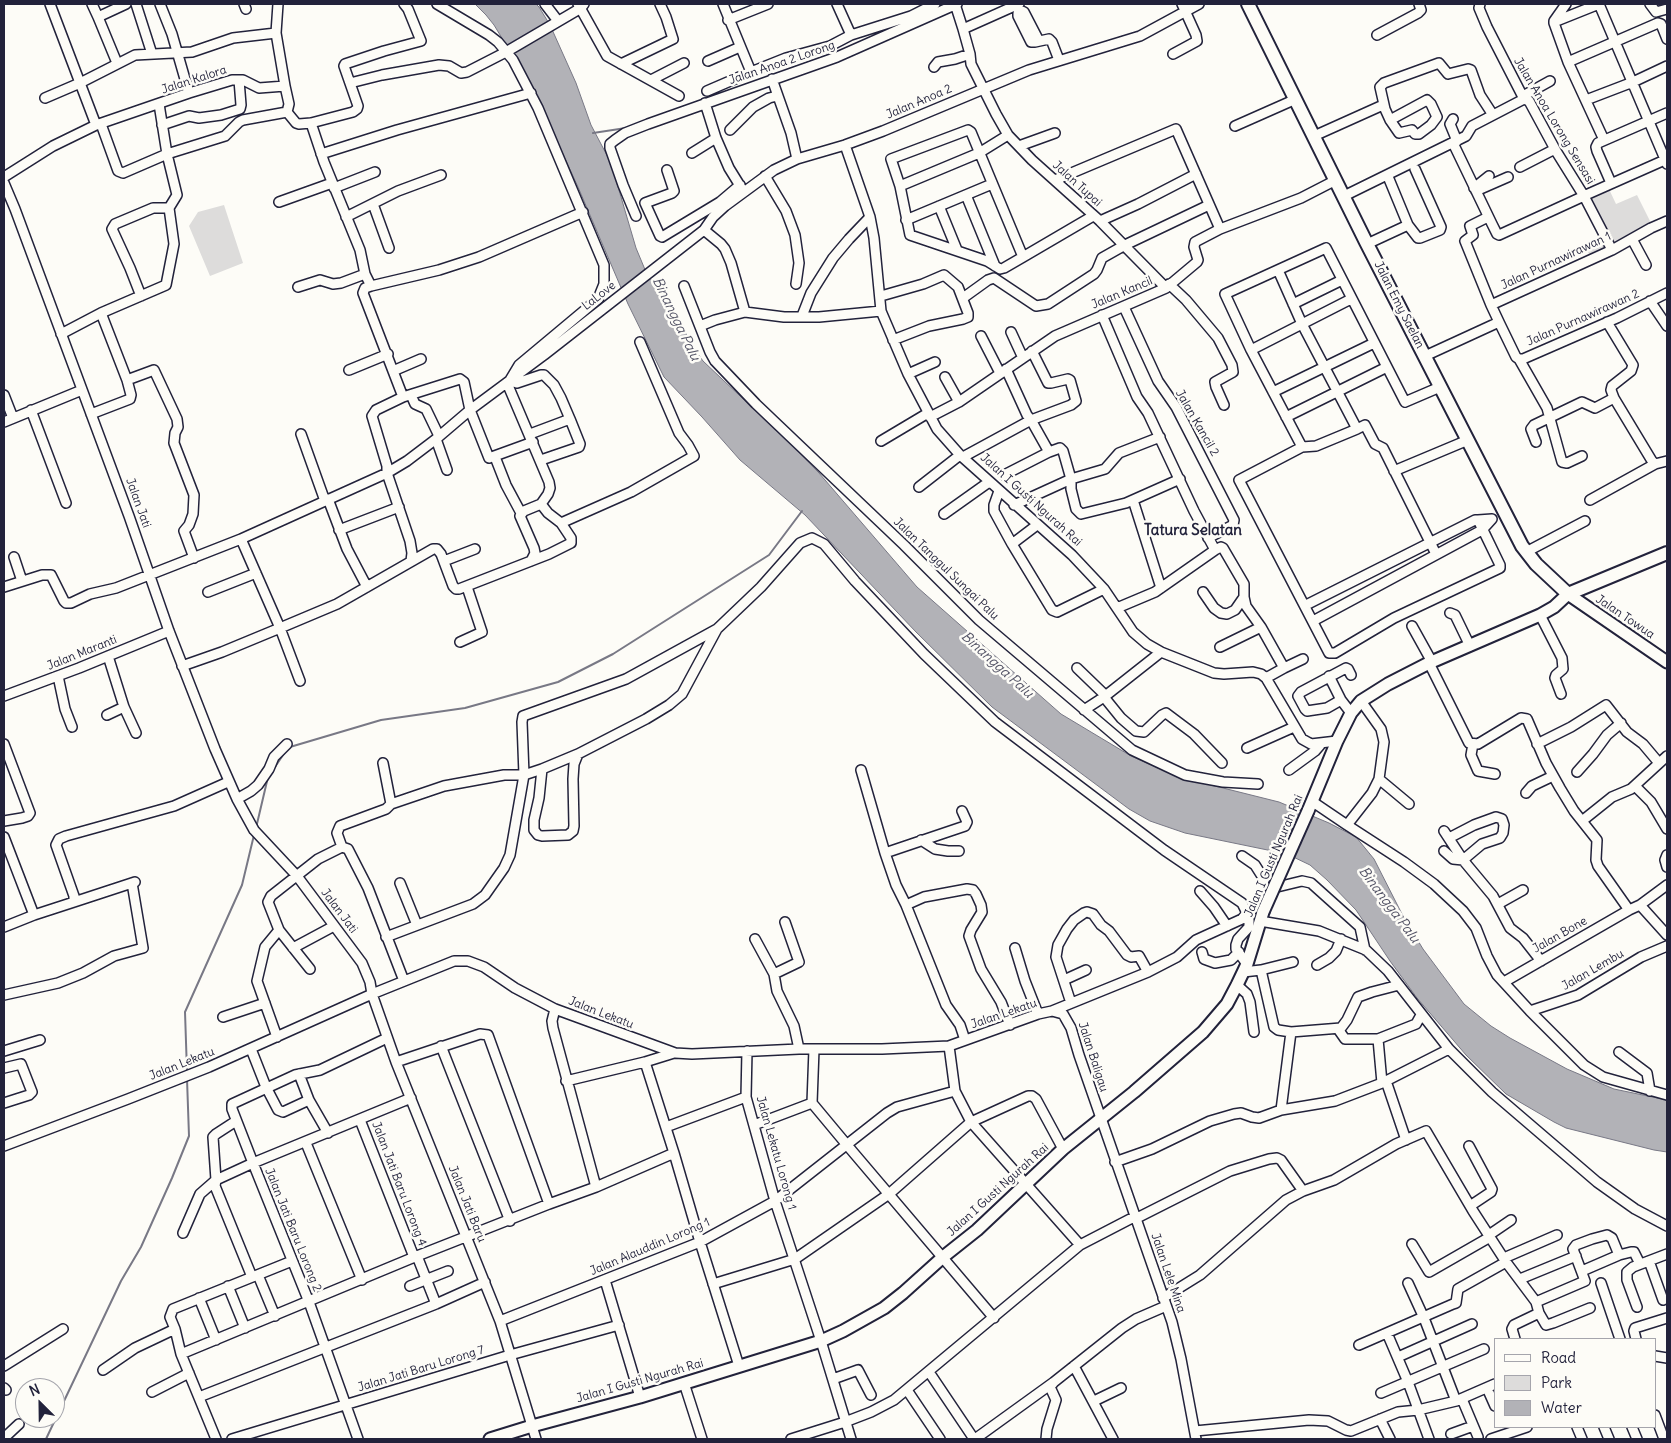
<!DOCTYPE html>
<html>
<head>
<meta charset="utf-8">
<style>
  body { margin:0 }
  #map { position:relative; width:1671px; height:1443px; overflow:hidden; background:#fdfcf7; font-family:Delius,sans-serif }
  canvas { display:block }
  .frame { position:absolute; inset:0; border:5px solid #22223b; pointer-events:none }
  .legend { position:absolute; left:1494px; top:1338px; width:162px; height:90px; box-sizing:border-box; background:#fdfcf7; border:1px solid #a5a5ac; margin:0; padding:6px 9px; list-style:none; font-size:15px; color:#22223b }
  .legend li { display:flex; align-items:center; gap:10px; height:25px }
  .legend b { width:25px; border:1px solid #a5a5ac }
  .north { position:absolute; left:15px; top:1378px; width:50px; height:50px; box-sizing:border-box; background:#fdfcf7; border:1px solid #a5a5ac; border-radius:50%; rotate:337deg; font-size:14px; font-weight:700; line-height:20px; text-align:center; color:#22223b }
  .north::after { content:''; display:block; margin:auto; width:18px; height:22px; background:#22223b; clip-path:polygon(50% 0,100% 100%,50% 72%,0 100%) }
</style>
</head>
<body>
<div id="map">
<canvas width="1671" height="1443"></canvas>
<div class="frame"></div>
<ul class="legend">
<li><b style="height:6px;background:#fdfcf7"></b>Road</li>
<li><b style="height:14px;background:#dddcdb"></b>Park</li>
<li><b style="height:14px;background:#b2b2b7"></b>Water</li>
</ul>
<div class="north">N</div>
</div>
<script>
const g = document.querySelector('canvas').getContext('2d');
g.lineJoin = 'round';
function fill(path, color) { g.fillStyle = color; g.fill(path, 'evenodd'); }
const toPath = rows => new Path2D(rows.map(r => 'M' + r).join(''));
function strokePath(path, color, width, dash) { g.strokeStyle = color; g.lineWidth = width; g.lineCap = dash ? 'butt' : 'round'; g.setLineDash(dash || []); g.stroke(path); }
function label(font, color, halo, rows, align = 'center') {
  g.font = font + ' Delius,sans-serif'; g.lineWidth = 5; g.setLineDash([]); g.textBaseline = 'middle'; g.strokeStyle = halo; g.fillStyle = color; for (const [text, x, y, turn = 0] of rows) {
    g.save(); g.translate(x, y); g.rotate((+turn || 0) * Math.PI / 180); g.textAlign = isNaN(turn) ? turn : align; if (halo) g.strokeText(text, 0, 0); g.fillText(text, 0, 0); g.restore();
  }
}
const green = toPath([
  [1608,187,1616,204,1637,195,1651,223,1629,235,1612,247,1587,197],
  [224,205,243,263,210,276,189,226,198,212],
  [1603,237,1608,249,1590,257,1585,245]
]);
const water = toPath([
  [475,4,536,4,539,7,550,25,576,83,591,125,611,163,636,248,646,272,669,303,695,350,703,361,794,447,819,473,917,587,1061,714,1131,756,1179,777,1279,802,1329,823,1356,837,1374,859,1403,916,1423,949,1464,1004,1491,1026,1510,1038,1567,1069,1614,1089,1667,1100,1667,1152,1654,1150,1566,1128,1554,1122,1506,1094,1466,1055,1417,998,1390,961,1356,910,1327,880,1310,865,1287,854,1185,833,1150,821,1129,809,992,707,916,632,805,515,740,460,702,417,664,377,628,304,578,187,534,91,494,25,486,15,475,4]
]);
const stream = toPath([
  [743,86,755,82],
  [593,133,626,128],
  [290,747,381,720,465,708,558,682,613,654,769,555,802,511],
  [275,767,285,752],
  [256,828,268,777],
  [187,1072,185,1012,242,885,254,835],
  [46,1439,121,1281,141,1247,172,1178,189,1136,187,1079]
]);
const minor = toPath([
  [50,4,96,125],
  [92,4,98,17],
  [136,4,152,54],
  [160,4,172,34,189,93],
  [244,4,246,9],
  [278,4,276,33,285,86],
  [437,4,489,35,498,42,513,60,538,108,604,265,604,284,598,299,519,365,510,380,517,383,541,375,544,375,554,385,561,398,570,419,580,444,579,447,541,460],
  [545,4,558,21],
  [578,4,607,56,679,96],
  [723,4,751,72,786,58,830,46,851,35],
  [837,4,851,35,911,16,935,4],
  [955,4,963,29],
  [1019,4,963,29,970,54,971,64,996,114,1008,135,1032,160,1100,221,1166,288],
  [1480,4,1479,8,1487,27,1524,99,1529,101,1556,151,1584,196,1612,250],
  [1599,4,1554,22,1554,23,1568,62,1604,140],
  [1599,4,1667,164],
  [1650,4,1656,12,1667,9],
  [728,20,768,4],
  [1554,21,1566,4],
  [1377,35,1418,13,1421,10,1419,4],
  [1039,41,1024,12,1022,11,1018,13,1018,16,1031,42,1035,42,1049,39,1052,42,1059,60],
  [1173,54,1197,41,1196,35,1182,4],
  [708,61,740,47],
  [1568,62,1658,23,1661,24,1667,39],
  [117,63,98,17,126,4],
  [621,64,673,39,666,17,660,4],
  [934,67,938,62,955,59,970,54],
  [772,79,791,133,797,159],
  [651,80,684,63],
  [350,83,382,75,439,65,449,66,461,73,467,72,506,52,581,8,584,4],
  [707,91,751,72],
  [1523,96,1550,81],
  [45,98,80,83,135,55,192,52,233,38,276,33],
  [1586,100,1633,82,1667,66],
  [705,103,716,138,729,168,742,189],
  [1453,119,1450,124,1457,141],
  [1390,120,1427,100,1431,104,1437,117,1431,125,1419,134,1415,134,1412,130,1399,133,1390,120,1385,109,1380,87,1384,83,1439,63,1448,74,1468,69,1471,70,1480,95,1493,115],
  [311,123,324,162,360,250,365,274,371,286,365,288,363,293,403,397,460,379,464,382,470,410,489,458,533,442],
  [101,124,118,171,123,173,167,154,225,136,239,122,243,120,287,112],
  [162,125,189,116,199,118,221,115,240,109,241,105,239,80],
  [1235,126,1296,99],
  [730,130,753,107,769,98,777,96],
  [1314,136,1383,105],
  [1453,143,1492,224,1497,234,1499,235,1584,196],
  [845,145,870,217,874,238,881,311,908,374,937,429,960,455,1072,555,1104,589,1133,632,1147,644,1161,652,1214,673,1224,674,1253,672,1261,674,1266,678,1302,739,1311,744,1337,741],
  [1019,146,1055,133],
  [692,153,716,138],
  [321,154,397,130,531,93],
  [1520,167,1555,149],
  [667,170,674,191,672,193,645,203,660,236,662,237,720,202,740,185],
  [765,176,786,211,795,235,799,263,796,284],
  [4,177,53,146,96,125,189,93,232,80,243,80,259,88,285,86,289,104,287,112,296,123,299,124,311,123,353,112,357,109,358,106,344,66,345,64,384,51,421,41,408,9,404,4],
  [1389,179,1408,225,1418,238,1420,238,1440,230,1441,227,1415,169],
  [1055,180,1176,129,1220,229],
  [4,183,15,209,129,516,169,631,215,749,237,799,254,830,297,876,362,963,370,982,372,994,396,1062,500,1321,536,1439],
  [1611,183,1597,151,1596,147,1598,143,1667,113],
  [900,186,979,153,1008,135],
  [334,188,375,172],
  [1474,188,1489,176],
  [1476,191,1508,177],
  [1588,194,1667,159],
  [966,195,995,266],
  [1344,196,1466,136,1472,126,1524,99],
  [279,202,332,183],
  [373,204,389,248],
  [939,206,957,250],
  [636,216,623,185,610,148,610,144,615,140,625,133,648,124,837,57,957,4],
  [346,217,398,191,441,175],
  [1488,217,1470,226,1473,235,1465,241,1491,305],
  [906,220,992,184],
  [1100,221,1138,204,1196,174],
  [704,230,721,244,725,249,731,263,745,312],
  [1632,239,1646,265],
  [1367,244,1408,225],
  [1023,257,971,132,968,130,891,159,900,186,910,235,987,261,1000,269,1004,268,1023,257,1093,216],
  [1278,270,1302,324,1357,429,1365,425,1375,444,1383,448,1436,554],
  [1169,284,1186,300,1218,338,1232,365,1233,372,1215,382,1216,387,1224,405],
  [371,286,439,270,479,257,583,212],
  [684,286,710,352,715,361,756,404,904,545,979,620,1132,750,1185,775,1223,782,1258,784],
  [298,287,320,280,333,284,341,283,365,274],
  [141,296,130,268,112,229,115,224,153,208,169,208],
  [881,296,923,284,944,275,958,287,968,313,968,317,963,319,929,326,893,340],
  [963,298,988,280,994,278,1036,306,1048,304,1094,274,1097,270,1102,258,1125,245,1209,205],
  [1650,301,1667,326],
  [1293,304,1342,280],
  [1124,307,1158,381,1176,407,1234,520,1233,525,1208,538],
  [101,313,127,380,154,370,177,419,178,427,175,433,174,443,194,495,193,514,189,525,184,531,194,558],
  [1102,315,1137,397,1148,413,1194,511,1215,550],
  [802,316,811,293,833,258,849,239,870,217],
  [1499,322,1516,357,1519,359,1523,359,1617,318,1667,293],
  [1607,322,1633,365,1631,371,1612,386,1611,390,1614,398,1652,461,1655,464,1667,461],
  [700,326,715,320,745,312,784,317,819,317,881,311],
  [1011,332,1023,358],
  [61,334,101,313,166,285,174,244,169,208,177,195,167,154,159,104],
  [981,336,1000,373],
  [1251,350,1351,299],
  [1425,356,1499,322,1491,305,1612,250,1651,228,1667,221],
  [1519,359,1547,408,1562,462,1567,463,1582,456],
  [1006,369,1027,415,1031,420,1049,452],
  [349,370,388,354],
  [393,371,421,359],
  [908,374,935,362],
  [945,377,959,402],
  [1273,392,1374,343],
  [4,395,13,418],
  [411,395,415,404,426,409,439,436],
  [403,397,376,410,372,416,387,466,387,473,410,541,412,553,411,561],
  [31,410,66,503],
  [91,414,130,399,131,395,127,380],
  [930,417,959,402,1055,336,1166,288,1197,262,1198,260,1194,247,1195,242,1220,229,1301,198,1336,180],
  [1286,417,1387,367],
  [4,422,82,390],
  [301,434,325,501],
  [530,434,570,419],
  [436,439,447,470],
  [881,441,928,413],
  [1536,442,1531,429,1534,425,1582,402,1595,408,1614,398],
  [1302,447,1251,350,1225,294,1326,248,1405,402,1440,387],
  [495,457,506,485,521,513],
  [963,457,1031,420,1071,405,1076,401,1070,380,1068,379,1051,383,1048,383,1032,351],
  [1394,471,1468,440],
  [1004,475,1049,452,1060,448,1063,451,1071,479,1071,489,1076,509,1081,514,1126,503,1180,479],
  [919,487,960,455],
  [999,491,994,505,994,511,1012,544],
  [328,499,347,549,367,587],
  [1133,500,1161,588],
  [1590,500,1655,464],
  [1014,505,1071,479,1105,469,1119,453,1160,437],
  [944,514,989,482],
  [561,523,631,492,694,456,688,445,679,433,640,342],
  [1037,525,1012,544,1052,610,1057,612,1104,589],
  [339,530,399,507],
  [1526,552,1585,521],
  [14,557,22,581],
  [444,561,475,549],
  [531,561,535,553,534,548,520,516,524,511,541,504],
  [4,587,42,575,51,575,64,601,66,603,71,603,90,594,116,588,241,539,387,473,407,461,436,439,470,410,544,355,704,230,713,217,725,206,774,170,797,159,845,145,883,131,1029,70,1140,36,1199,4],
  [208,592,256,573],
  [1203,592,1214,608,1221,613,1227,614,1235,610,1244,597],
  [1306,605,1475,520,1478,520,1484,532,1500,565,1500,568,1394,618,1335,653,1329,653,1239,480,1302,447,1316,446,1357,429],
  [1117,608,1155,592,1215,550,1221,547,1223,548,1244,584,1244,597,1246,606,1261,627,1284,668,1266,678],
  [1450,613,1455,615,1470,646],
  [1540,615,1562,658,1563,669,1556,675,1555,678,1561,694],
  [1313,621,1482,530,1492,519,1478,520],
  [1412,626,1432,662],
  [460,642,482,632,467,587],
  [1220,647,1261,627],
  [108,656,124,707,136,733],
  [1429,663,1469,743,1478,744,1521,718,1527,719,1546,763,1560,788,1574,811,1597,840,1596,860,1598,866,1629,910,1504,982],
  [182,666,222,652,280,628,241,539],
  [1077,668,1106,696],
  [1284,668,1303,659],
  [58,676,65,709,72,727],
  [1329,676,1341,700,1351,713],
  [300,681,280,628,337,604,433,549,437,549,441,554,453,586,456,589,459,589,549,554,571,543,571,538,561,523,548,513,541,504,548,494,550,488,549,482,507,383],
  [4,696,79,668,169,631],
  [1104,697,1121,718,1136,731,1144,732,1162,715,1166,713,1194,734,1222,763],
  [1341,700,1327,708,1307,711,1305,709,1298,696,1301,692,1346,668,1348,669,1351,675],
  [1361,701,1381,729,1384,742,1379,779,1372,793,1347,825,1404,862,1434,884,1463,911,1476,928,1487,956,1497,975,1530,1011,1584,1065,1603,1077,1667,1095],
  [1084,710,1104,697,1161,652],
  [107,715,124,707],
  [4,744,30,813,28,816,22,818,4,821],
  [1473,744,1471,755,1478,771,1495,774],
  [1537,744,1571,727,1606,705,1627,732,1643,744,1659,763],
  [1247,748,1294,727],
  [383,763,391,804],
  [542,769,539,798,534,820,534,830,538,835,542,836,568,835,573,831,574,826,573,779,574,764,578,754],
  [861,770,885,853,896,885,906,905],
  [1289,770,1315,751,1321,744],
  [1577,772,1593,754,1607,735,1621,723],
  [1379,779,1409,804],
  [1635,786,1651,802,1667,829],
  [1526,793,1532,786,1553,776],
  [237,799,251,791,258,785,269,769,274,757,287,744],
  [1313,802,1347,825],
  [1582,821,1612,797,1631,789,1667,756],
  [4,837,34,915],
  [1449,838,1474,825,1496,817,1502,819,1504,825,1503,833,1500,838,1482,844,1463,860,1493,896,1510,928,1523,938,1541,961],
  [921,840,935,849,948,851,959,851],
  [342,847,337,833,340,826,386,809,391,804,444,786,504,775,524,775,542,769,578,754,646,719,669,705,682,694,717,629],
  [1444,851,1453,859,1463,860,1444,831],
  [885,853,965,826,967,822,962,811],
  [1667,855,1665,860,1667,867],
  [1242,856,1255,865,1269,887,1273,888,1302,881,1311,883,1360,927,1365,950],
  [400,883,417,925],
  [1200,891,1214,907,1227,926],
  [74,902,135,882],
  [1498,904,1523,890],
  [1640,905,1667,885],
  [1629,910,1640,905,1667,935],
  [1247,914,1249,920,1249,927,1238,939,1236,945,1236,949,1247,964],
  [1260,921,1319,931,1366,950,1388,971,1449,1049,1492,1092,1597,1182,1635,1209,1667,1226],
  [4,927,34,915,74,902,74,896,56,845,59,839,66,836,174,806,228,782],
  [279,930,310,969],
  [755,939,774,974,777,991,794,1026,799,1049],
  [293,948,334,926],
  [1015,948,1025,981,1038,1014],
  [1202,952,1204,959,1215,963,1231,960,1239,952],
  [1317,965,1329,958,1336,951,1341,939],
  [1261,970,1293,962],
  [1243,972,1261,970,1274,1027,1278,1030,1291,1032],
  [774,974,799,962,785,922],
  [1064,980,1086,970],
  [1237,985,1247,994,1250,1002,1254,1032],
  [4,995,58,983,83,973,114,956,143,948,132,883],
  [1071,1003,1056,957,1058,945,1067,929,1074,920,1084,913,1087,912,1093,914,1101,925,1109,931,1127,955,1131,957,1139,956,1148,972],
  [555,1009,552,1021,553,1028,596,1187,674,1153,700,1242,739,1366],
  [1052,1011,1063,1014,1071,1028,1079,1055,1172,1322,1181,1359,1196,1439],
  [1530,1011,1578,995,1641,957,1667,946],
  [223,1017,265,1003],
  [1338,1029,1345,1039,1378,1039,1382,1083],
  [277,1037,257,981,265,947,279,930,268,902,271,896,318,859,342,847,348,849,368,888,404,981],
  [1378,1039,1416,1024,1421,1015],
  [965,1040,960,1025,946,1005,906,905,924,897,967,889,973,890,976,894,981,905,982,912,971,930,969,936,981,969,1001,1002,1010,1025],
  [441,1046,510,1221],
  [949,1046,955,1091,971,1122,1080,1245],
  [251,1049,266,1087,278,1110,283,1112,309,1100,328,1133],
  [814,1049,812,1103,847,1145,994,1318],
  [4,1051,40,1040],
  [747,1051,746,1097,775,1201,821,1341,851,1439],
  [1619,1052,1647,1073,1650,1091],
  [396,1062,480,1034,488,1035,549,1204,596,1187],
  [645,1062,674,1153],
  [4,1068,21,1064,32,1092,29,1095,4,1103],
  [299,1074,309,1100],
  [566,1081,645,1062,674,1053],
  [1386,1081,1406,1140],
  [1281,1110,1291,1032,1341,1028,1347,1020,1358,997,1372,992,1399,985],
  [360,1120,414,1257],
  [754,1125,812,1103],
  [666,1127,746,1097],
  [306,1143,362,1280],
  [4,1146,128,1099,209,1067,372,994,454,961,468,961,484,967,515,988,555,1009,675,1053,692,1054,799,1049,882,1049,949,1046,1038,1014,1052,1011,1148,972,1177,957,1196,940,1242,919,1247,913,1242,903,1164,850,995,722,924,654,855,581,824,544,812,538,800,543,761,587,717,629,626,679,523,716,522,722,524,775,510,855,504,868,485,895,473,904,386,937],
  [1469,1146,1492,1189,1491,1192,1470,1206],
  [1115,1162,1152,1149,1210,1121,1234,1114,1241,1113,1252,1117,1259,1118,1281,1110,1335,1101,1382,1083,1449,1049],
  [1135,1219,1230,1171,1269,1159,1277,1158,1281,1160,1303,1191],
  [183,1233,200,1194,216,1180,213,1137,216,1134,236,1121],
  [1489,1235,1511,1220],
  [1412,1244,1429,1272,1490,1237],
  [417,1256,436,1304],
  [1504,1258,1557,1235],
  [1649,1261,1663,1300],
  [1582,1271,1619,1255,1631,1252,1634,1252,1640,1264],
  [258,1275,275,1316],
  [252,1277,215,1186,216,1180,253,1163,232,1109,232,1104,295,1075,320,1070,387,1038],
  [1520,1279,1576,1256],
  [605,1280,640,1397],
  [1408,1283,1424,1318,1456,1401],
  [1601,1283,1620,1339],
  [713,1284,795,1259,889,1194,971,1122,1028,1096,1032,1096,1036,1099,1063,1149],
  [228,1286,245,1328],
  [410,1286,448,1271],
  [199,1298,216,1340],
  [1163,1298,1200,1275,1286,1200,1303,1191,1334,1180,1396,1144,1426,1131,1473,1211,1506,1262,1536,1302,1539,1313,1546,1325,1553,1323,1590,1308],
  [1536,1302,1585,1281,1573,1249,1576,1245,1592,1239,1607,1235,1612,1238,1619,1255],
  [1637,1307,1627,1280,1627,1272,1633,1267,1667,1254],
  [500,1321,700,1242,775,1201,887,1113,897,1107,955,1091],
  [175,1329,170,1317,173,1309,292,1261],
  [1387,1333,1408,1382,1429,1439],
  [1515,1339,1512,1329,1514,1325,1539,1313],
  [1636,1339,1634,1331,1635,1328,1667,1318],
  [1359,1345,1453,1304,1456,1303,1458,1289,1506,1262],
  [181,1354,417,1256,549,1204],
  [1655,1356,1667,1358],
  [1398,1357,1472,1324],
  [4,1366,63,1329],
  [1074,1366,1113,1439],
  [103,1370,135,1348,175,1329,181,1354,216,1439],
  [929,1372,974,1439],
  [833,1379,858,1370,871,1395],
  [684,1383,702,1439],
  [4,1388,6,1390],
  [1487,1388,1495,1406],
  [907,1390,940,1439],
  [152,1392,189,1373],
  [1381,1393,1484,1349],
  [199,1397,436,1304,485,1282],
  [1462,1399,1478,1437],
  [1094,1401,1121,1388],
  [1655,1415,1664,1439],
  [1380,1419,1390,1439],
  [1577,1427,1582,1439],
  [1604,1427,1609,1439],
  [1632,1427,1637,1439],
  [1195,1431,1309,1420,1328,1421,1346,1430,1351,1431,1398,1412,1418,1410,1456,1401,1495,1384],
  [1451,1434,1473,1426],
  [4,1438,19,1424],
  [232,1439,510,1355,619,1325],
  [358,1439,309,1302,253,1163,411,1098],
  [791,1439,845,1422,871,1412,894,1400,1080,1245,1134,1217],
  [975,1439,1054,1382],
  [1046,1439,1047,1429,1056,1400,1050,1387,1054,1382,1122,1328,1136,1319,1166,1306],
  [1491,1439,1527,1427]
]);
const major = toPath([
  [1308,811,1337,741,1351,713,1361,701,1388,684,1429,663,1540,615,1554,607,1568,594,1667,662],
  [490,1439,532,1426,640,1397,821,1341,843,1331,884,1308,903,1293,943,1257,977,1230,1063,1149,1134,1092,1203,1032,1227,1004,1237,985,1247,964,1263,912]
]);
const highway = toPath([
  [1248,4,1366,242,1522,546,1536,564,1568,594,1667,553]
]);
const majorBridge = toPath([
  [1263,912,1308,811]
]);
const streetNames = [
  ["Jalan Anoa 2 Lorong",782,63,-19],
  ["Jalan Kalora",194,80,-18],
  ["Jalan Anoa 2",919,102,-23],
  ["Jalan Anoa Lorong Sensasi",1554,121,59],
  ["Jalan Tupai",1077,184,42],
  ["Jalan Purnawirawan 1",1556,261,-25],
  ["Jalan Kancil",1122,293,-23],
  ["LaLove",599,296,-38],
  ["Jalan Emy Saelan",1399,305,63],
  ["Jalan Purnawirawan 2",1583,318,-24],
  ["Jalan Kancil 2",1197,423,60],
  ["Jalan I Gusti Ngurah Rai",1031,500,42],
  ["Jalan Jati",138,503,70],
  ["Jalan Tanggul Sungai Palu",946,569,44],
  ["Jalan Towua",1625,617,34],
  ["Jalan Maranti",82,653,-22],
  ["Jalan I Gusti Ngurah Rai",1274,856,-67],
  ["Jalan Jati",339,911,53],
  ["Jalan Bone",1560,935,-30],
  ["Jalan Lembu",1593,970,-30],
  ["Jalan Lekatu",601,1013,21],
  ["Jalan Lekatu",1004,1014,-19],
  ["Jalan Baligau",1093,1057,72],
  ["Jalan Lekatu",182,1064,-22],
  ["Jalan Lekatu Lorong 1",776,1153,74],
  ["Jalan Jati Baru Lorong 4",399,1184,69],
  ["Jalan I Gusti Ngurah Rai",998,1190,-42],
  ["Jalan Jati Baru",467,1204,68],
  ["Jalan Jati Baru Lorong 2",293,1230,68],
  ["Jalan Alauddin Lorong 1",650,1247,-23],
  ["Jalan Lele Mina",1168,1273,71],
  ["Jalan Jati Baru Lorong 7",421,1369,-17],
  ["Jalan I Gusti Ngurah Rai",640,1381,-16]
];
const waterNames = [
  ["Binangga Palu",676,319,64],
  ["Binangga Palu",997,665,42],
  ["Binangga Palu",1389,905,53]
];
const quarterNames = [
  ["Tatura Selatan",1193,531]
];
fill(green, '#dddcdb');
fill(water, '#b2b2b7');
strokePath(water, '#787885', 1);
strokePath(stream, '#787885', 2);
strokePath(minor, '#22223b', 12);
strokePath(major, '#22223b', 15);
strokePath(highway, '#22223b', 16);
strokePath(minor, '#fdfcf7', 9);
strokePath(major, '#fdfcf7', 11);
strokePath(highway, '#fdfcf7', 12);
strokePath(majorBridge, '#22223b', 15, []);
strokePath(majorBridge, '#fdfcf7', 11);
label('12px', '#22223b', '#fdfcf7', streetNames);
label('italic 14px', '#545466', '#fdfcf7', waterNames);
label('bold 15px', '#22223b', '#fdfcf7', quarterNames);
</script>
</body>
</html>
